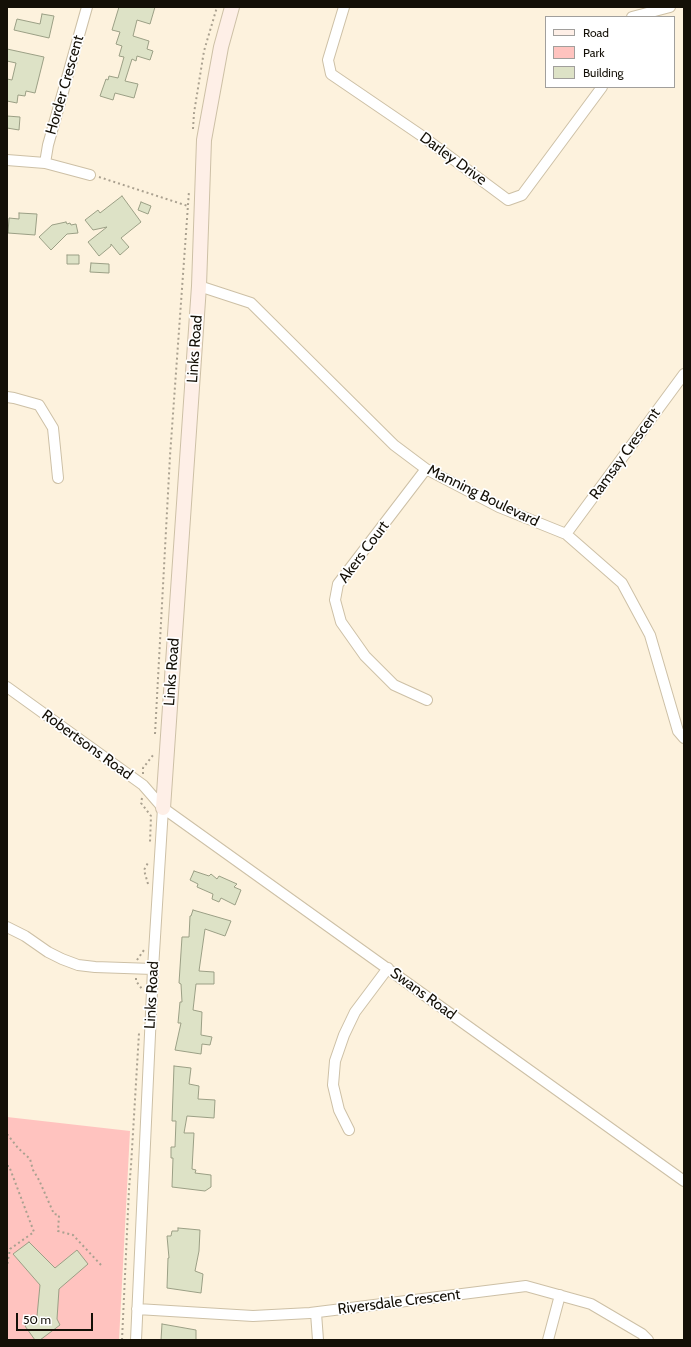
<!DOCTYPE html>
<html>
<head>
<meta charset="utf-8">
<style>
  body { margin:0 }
  #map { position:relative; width:691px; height:1347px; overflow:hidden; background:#fdf2dd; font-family:Cabin,sans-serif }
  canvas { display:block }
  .frame { position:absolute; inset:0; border:8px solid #141007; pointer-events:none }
  .legend { position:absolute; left:545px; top:16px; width:130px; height:72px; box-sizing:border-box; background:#fff; border:1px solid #a19f9c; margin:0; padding:5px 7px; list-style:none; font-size:12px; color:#141007 }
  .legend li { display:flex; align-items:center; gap:8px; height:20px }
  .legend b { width:20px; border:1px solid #a19f9c }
  .scale { position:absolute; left:16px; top:1313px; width:77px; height:18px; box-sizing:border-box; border:2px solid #141007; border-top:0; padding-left:5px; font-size:12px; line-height:14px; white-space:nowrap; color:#141007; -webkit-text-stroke:3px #fff; paint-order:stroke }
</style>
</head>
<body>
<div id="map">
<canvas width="691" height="1347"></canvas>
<div class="frame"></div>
<ul class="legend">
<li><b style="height:5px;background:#feefe7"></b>Road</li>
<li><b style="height:11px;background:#ffc3bf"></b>Park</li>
<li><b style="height:11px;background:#dde2c6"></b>Building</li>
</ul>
<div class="scale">50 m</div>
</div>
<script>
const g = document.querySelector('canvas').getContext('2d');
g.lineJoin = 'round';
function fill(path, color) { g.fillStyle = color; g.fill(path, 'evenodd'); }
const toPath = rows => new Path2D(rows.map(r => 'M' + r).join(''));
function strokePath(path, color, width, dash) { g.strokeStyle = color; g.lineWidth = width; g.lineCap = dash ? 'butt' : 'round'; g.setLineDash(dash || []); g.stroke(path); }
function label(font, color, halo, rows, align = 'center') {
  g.font = font + ' Cabin,sans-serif'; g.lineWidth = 3.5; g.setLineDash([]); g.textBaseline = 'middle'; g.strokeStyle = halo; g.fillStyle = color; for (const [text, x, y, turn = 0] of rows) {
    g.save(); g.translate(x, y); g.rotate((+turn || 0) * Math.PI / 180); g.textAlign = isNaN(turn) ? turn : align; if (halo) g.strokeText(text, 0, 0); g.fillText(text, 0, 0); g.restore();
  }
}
const green = toPath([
  [7,1117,130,1131,119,1340,7,1340]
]);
const building = toPath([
  [119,7,155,7,150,24,137,20,133,36,149,41,147,49,153,51,150,60,137,56,136,61,132,59,125,81,138,84,134,98,115,93,113,100,100,96,106,79,108,80,109,76,118,78,124,57,119,56,122,46,116,44,120,32,112,30,119,7],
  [42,14,54,16,49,38,14,30,17,19,40,24,42,14],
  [7,49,44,57,35,93,26,91,25,96,18,95,17,103,7,101,7,79,12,80,16,63,7,61,7,49],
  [7,116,20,117,19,130,7,128,7,116],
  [122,196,141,222,121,238,129,247,120,255,111,244,111,246,99,256,88,242,107,227,93,230,85,220,98,210,100,213,122,196],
  [141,202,151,206,148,214,138,210,141,202],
  [19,213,37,214,35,235,8,233,9,218,19,219,19,213],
  [66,222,67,224,70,223,71,225,76,224,78,233,67,234,51,250,39,237,52,225,66,222],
  [67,255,79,255,79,264,67,264,67,255],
  [91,263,109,264,109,273,90,272,91,263],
  [194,871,209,876,211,874,217,879,219,876,237,884,234,887,241,890,235,905,221,898,219,902,212,899,213,894,197,887,198,884,190,880,194,871],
  [193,910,231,921,225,936,205,929,199,971,214,972,214,984,196,984,193,1010,202,1012,201,1035,212,1037,210,1045,202,1044,201,1054,175,1050,181,1023,178,1023,180,1002,182,1002,181,984,179,983,182,937,189,937,190,916,191,916,193,910],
  [174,1066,191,1068,189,1084,199,1086,198,1099,215,1100,214,1118,187,1116,184,1133,194,1133,192,1169,196,1170,195,1173,211,1175,211,1187,205,1191,172,1187,173,1158,171,1158,171,1147,175,1147,176,1121,172,1121,174,1066],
  [178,1228,200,1230,199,1251,195,1271,203,1274,201,1293,167,1288,168,1258,169,1258,167,1236,171,1236,172,1231,178,1231,178,1228],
  [29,1242,55,1268,77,1250,88,1264,59,1289,57,1319,60,1325,40,1340,35,1340,25,1326,37,1316,40,1285,13,1254,29,1242],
  [162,1324,196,1330,196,1340,161,1340,162,1324]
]);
const path = toPath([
  [193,129,194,113,204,51,217,7],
  [99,177,188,206],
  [155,734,170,456,189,191],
  [143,774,143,768,154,754],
  [142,798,141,803,151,816,150,842],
  [148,884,144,870,149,861],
  [137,960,144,950],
  [136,978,136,981,142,989],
  [7,1134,18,1148,30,1159,33,1170,39,1180,54,1214,59,1215,58,1231,73,1235,101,1265],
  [7,1166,9,1166,34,1232,10,1249,7,1266],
  [122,1340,129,1189,131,1166,139,1033]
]);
const street = toPath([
  [344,7,328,60,331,74,422,136,508,200,522,195,602,87],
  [632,17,670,7],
  [7,160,45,163,90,175],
  [45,163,48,145,87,7],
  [199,286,251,303,394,445,426,469,499,507,566,534,622,583,650,635,678,731,684,738],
  [7,397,14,398,39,405,53,428,58,478],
  [426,469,338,584,335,600,341,622,365,656,394,685,427,700],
  [566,534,684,374],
  [7,687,143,785,163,808,684,1181],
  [7,927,25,936,48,952,62,959,78,965,95,967,153,969],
  [349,1130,339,1110,333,1085,335,1061,344,1035,355,1012,388,968],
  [137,1309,253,1316,310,1313,526,1286,591,1304,642,1334,648,1340],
  [316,1313,318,1340],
  [136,1340,153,969,163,808],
  [548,1340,560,1295]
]);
const secondary = toPath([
  [163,808,199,286,204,140,221,47,232,7]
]);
const streetNames = [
  ["Horder Crescent",65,85,-74],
  ["Darley Drive",453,159,36],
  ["Links Road",195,349,-86],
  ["Ramsay Crescent",625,454,-54],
  ["Manning Boulevard",483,496,26],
  ["Akers Court",364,552,-53],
  ["Links Road",172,672,-86],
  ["Robertsons Road",87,745,36],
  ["Swans Road",423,994,36],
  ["Links Road",152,995,-87],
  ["Riversdale Crescent",399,1302,-7]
];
fill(green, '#ffc3bf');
fill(building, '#dde2c6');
strokePath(building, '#9b9f85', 1);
strokePath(street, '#cdc0a6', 12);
strokePath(secondary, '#cdc0a6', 16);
strokePath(path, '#aaa190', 2, [2, 3]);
strokePath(street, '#fff', 10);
strokePath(secondary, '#feefe7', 14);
label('15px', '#141007', '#fff', streetNames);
</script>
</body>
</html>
